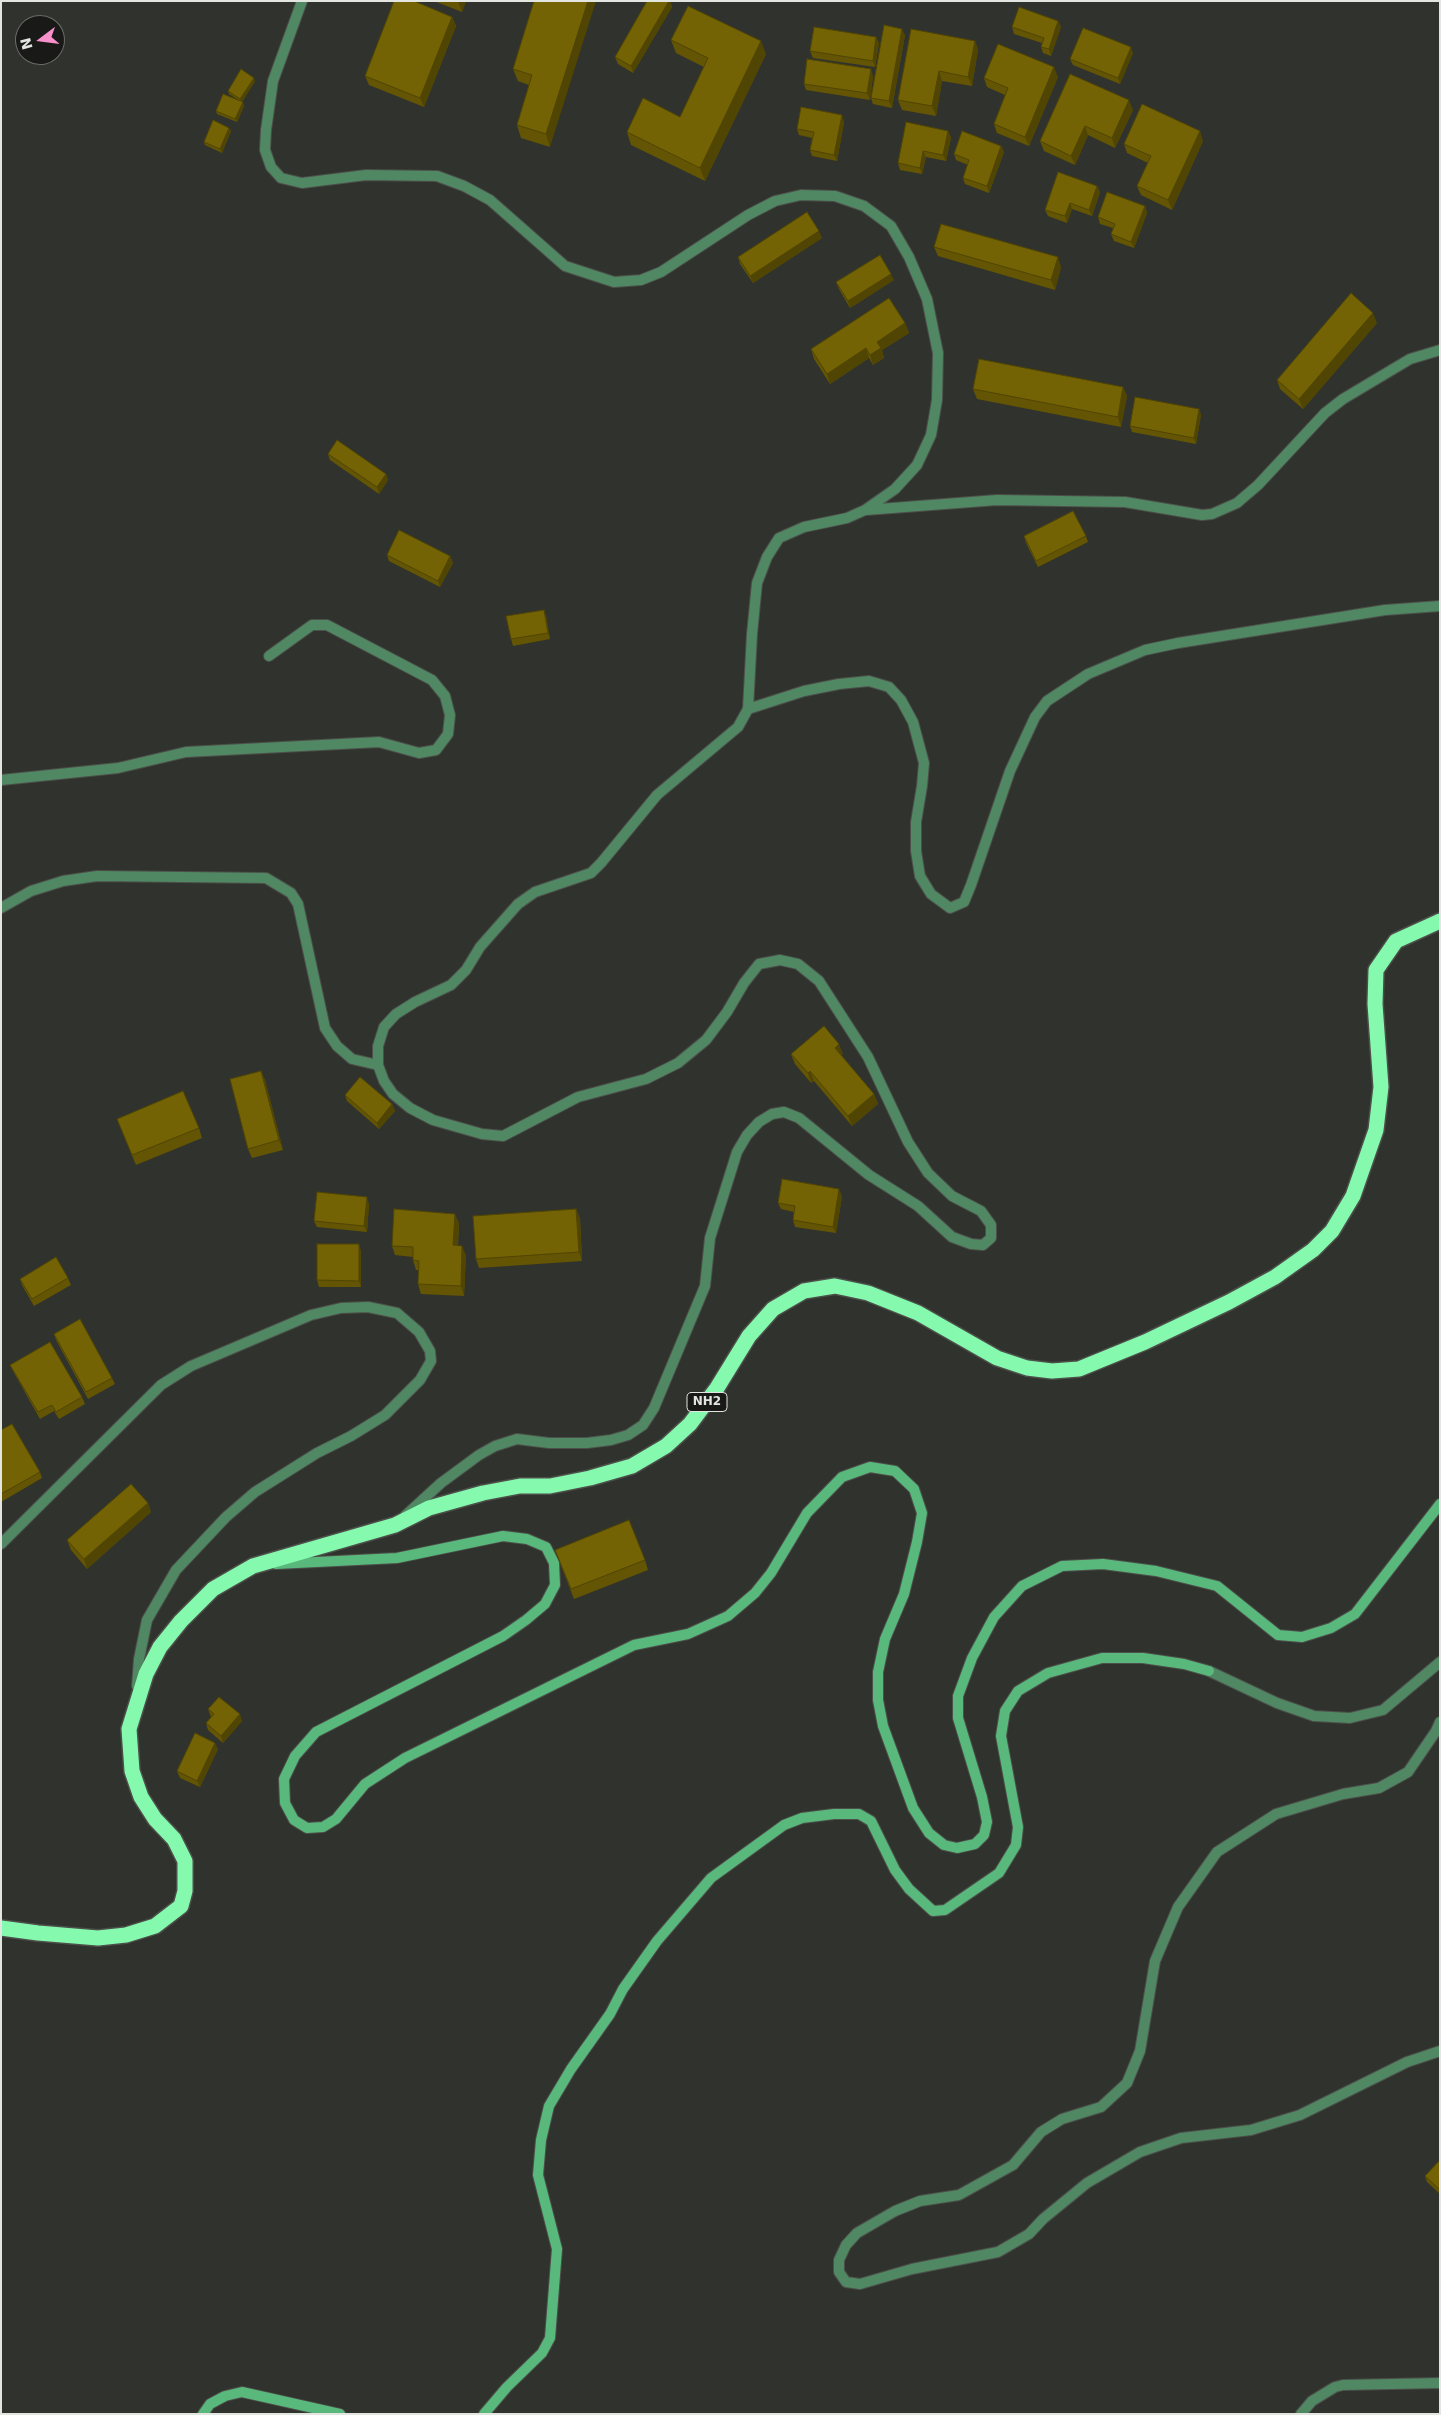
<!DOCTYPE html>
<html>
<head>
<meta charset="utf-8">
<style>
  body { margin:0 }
  #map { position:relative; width:1441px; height:2415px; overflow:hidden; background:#30332d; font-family:"DejaVu Sans",sans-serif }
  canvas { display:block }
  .frame { position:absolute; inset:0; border:2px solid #e3e5e1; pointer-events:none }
  .north { position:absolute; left:15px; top:15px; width:50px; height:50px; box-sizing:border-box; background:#191a17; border:1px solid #6a6b68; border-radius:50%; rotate:255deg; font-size:14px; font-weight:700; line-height:20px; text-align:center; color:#e3e5e1 }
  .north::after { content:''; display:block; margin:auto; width:18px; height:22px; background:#f890cb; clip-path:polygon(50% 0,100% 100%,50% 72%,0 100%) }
</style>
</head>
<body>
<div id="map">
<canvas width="1441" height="2415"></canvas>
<div class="frame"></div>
<div class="north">N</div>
</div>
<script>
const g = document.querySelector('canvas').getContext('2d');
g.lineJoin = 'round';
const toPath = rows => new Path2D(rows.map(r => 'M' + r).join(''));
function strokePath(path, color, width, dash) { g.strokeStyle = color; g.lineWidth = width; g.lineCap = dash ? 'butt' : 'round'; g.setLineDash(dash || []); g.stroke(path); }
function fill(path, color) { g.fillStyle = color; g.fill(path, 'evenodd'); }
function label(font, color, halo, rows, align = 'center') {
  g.font = font + ' "DejaVu Sans",sans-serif'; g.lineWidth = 5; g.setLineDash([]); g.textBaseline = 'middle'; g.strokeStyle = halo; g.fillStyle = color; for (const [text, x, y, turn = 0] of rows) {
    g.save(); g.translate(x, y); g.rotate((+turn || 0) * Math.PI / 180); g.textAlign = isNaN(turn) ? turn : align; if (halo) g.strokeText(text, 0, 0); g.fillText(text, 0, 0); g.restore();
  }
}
const street = toPath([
  [302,1,273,81,266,130,265,150,271,167,281,178,302,183,366,175,437,176,464,186,490,200,565,266,614,282,641,280,661,272,748,215,775,201,801,195,835,196,864,206,891,226,909,257,927,299,938,353,937,400,931,435,917,465,895,489,865,510,847,518,804,527,779,538,767,557,757,583,752,634,748,709,738,727,657,795,601,863,591,873,535,892,518,904,480,947,466,970,451,985,415,1002,396,1014,384,1027,378,1046,378,1065,384,1081,393,1094,410,1108,433,1120,482,1134,503,1136,578,1097,646,1079,678,1063,706,1040,727,1012,744,983,759,964,780,960,798,964,819,981,868,1057,908,1142,928,1173,952,1196,981,1211,991,1225,991,1238,983,1245,971,1244,952,1237,918,1206,869,1175,799,1118,784,1112,772,1114,759,1122,747,1135,737,1152,710,1238,705,1286,654,1408,643,1425,628,1435,611,1440,587,1443,549,1443,517,1439,495,1446,479,1455,441,1483,405,1516],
  [866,510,997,500,1125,502,1202,515,1212,514,1237,503,1258,485,1325,413,1343,399,1410,359,1440,350],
  [748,709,804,691,839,684,869,681,889,687,901,700,913,722,924,763,922,786,916,822,916,851,920,876,931,894,950,908,964,902,971,885,1010,771,1035,717,1047,701,1088,674,1145,650,1178,643,1385,610,1440,606],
  [1,780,118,768,186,752,379,742,419,753,436,750,448,734,450,715,445,696,432,680,327,625,312,625,269,656],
  [1,908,31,891,63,881,97,876,266,878,291,893,298,904,325,1028,337,1046,352,1059,378,1065],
  [1,1544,161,1385,191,1366,311,1315,341,1308,368,1307,397,1313,419,1332,430,1351,431,1361,420,1380,385,1415,351,1436,317,1453,255,1492,226,1517,176,1570,147,1620,139,1659,137,1686],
  [1209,1671,1277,1703,1314,1716,1350,1718,1383,1710,1440,1662],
  [1440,1722,1436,1731,1408,1772,1379,1788,1343,1794,1276,1814,1217,1852,1178,1907,1155,1961,1140,2051,1127,2083,1101,2107,1062,2119,1041,2132,1013,2165,959,2195,920,2201,895,2211,857,2233,846,2245,839,2260,839,2272,846,2282,860,2284,912,2269,998,2252,1029,2234,1043,2219,1087,2183,1140,2152,1181,2138,1251,2130,1300,2115,1407,2062,1440,2051],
  [1301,2414,1312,2401,1335,2387,1343,2385,1440,2383]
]);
const secondary = toPath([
  [276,1564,397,1558,503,1536,527,1539,546,1547,554,1563,555,1585,545,1604,526,1620,503,1636,316,1732,295,1756,284,1779,285,1803,294,1820,307,1828,323,1827,336,1819,365,1784,405,1758,634,1645,688,1634,728,1616,755,1593,771,1573,807,1513,842,1477,870,1467,895,1471,914,1489,922,1513,917,1542,904,1594,885,1639,878,1672,878,1700,883,1726,913,1808,929,1833,944,1845,957,1848,975,1844,984,1835,987,1822,982,1797,958,1718,958,1696,972,1658,994,1617,1022,1586,1062,1566,1103,1564,1156,1571,1217,1586,1278,1635,1302,1637,1331,1628,1355,1614,1440,1504],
  [203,2414,210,2404,225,2396,242,2392,340,2414],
  [484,2414,507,2387,542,2353,550,2338,557,2249,538,2175,541,2140,549,2106,571,2069,610,2014,623,1989,657,1941,711,1878,784,1825,802,1818,834,1814,859,1814,871,1821,895,1870,909,1889,933,1911,945,1910,999,1873,1016,1845,1018,1827,1001,1736,1005,1711,1018,1691,1048,1673,1102,1658,1143,1658,1184,1664,1209,1671]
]);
const highway = toPath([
  [1,1928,38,1933,98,1938,126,1935,155,1926,181,1906,185,1891,185,1861,174,1839,155,1819,141,1797,132,1771,129,1729,146,1674,160,1647,181,1621,213,1589,253,1566,395,1525,429,1508,483,1493,520,1486,550,1486,590,1478,632,1466,666,1446,690,1424,717,1388,749,1336,773,1309,804,1291,835,1286,868,1293,918,1313,997,1358,1027,1368,1052,1371,1079,1369,1145,1342,1229,1302,1275,1277,1313,1250,1332,1231,1353,1196,1376,1130,1381,1087,1375,1004,1376,970,1396,941,1440,921]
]);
const wall = toPath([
  [434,1,466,1,462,12],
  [534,1,550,147,521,138,517,125,529,85,518,81,513,69],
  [647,1,670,1,672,7,633,73,618,64,615,57],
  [452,17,456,26,424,107,369,85,365,76],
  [1058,21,1061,27,1051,56,1043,53,1041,47,1042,43,1014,34,1012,27],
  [905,35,892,108,873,104,871,98],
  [876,37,879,43,875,67,813,58,810,51],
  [671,40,766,54,705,181,631,145,627,132,680,117,704,67,676,53],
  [975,41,978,50,972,86,942,81,936,116,902,110,898,100],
  [1133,53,1120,84,1073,65,1070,59],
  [873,76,870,100,806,90,804,84],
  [1058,77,1029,146,997,133,994,124,1005,95,987,87,984,78],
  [255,81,242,102,244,106,237,122,217,114,216,111,240,101,229,94,228,91],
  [1133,110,1115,148,1088,135,1075,165,1044,151,1040,141],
  [844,122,837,161,812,156,810,150,812,138,799,135,797,129],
  [229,128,231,131,222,153,205,145,204,142],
  [948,131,951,138,946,161,926,157,922,174,900,170,898,163],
  [1203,141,1172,210,1141,195,1137,186,1148,163,1127,153,1124,144],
  [1001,146,1004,152,989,193,965,184,963,178,968,165,956,160,954,154],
  [1097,186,1100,192,1092,216,1072,209,1067,223,1048,216,1045,210],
  [1145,206,1147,213,1134,248,1114,241,1111,234,1113,228,1100,224,1098,217],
  [822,238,753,283,740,264,738,257],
  [934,247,1061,267,1055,290,938,256],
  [894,280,850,308,839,289,836,282],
  [905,323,909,333,882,350,884,358,873,365,869,358,830,384,814,359,811,349],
  [1377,323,1303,409,1280,389,1277,380],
  [1123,387,1127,396,1121,427,977,399,973,389],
  [1199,409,1201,415,1196,444,1132,432,1130,426],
  [328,454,386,474,388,480,379,494,330,460],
  [1024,536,1086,536,1088,542,1038,567,1026,543],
  [387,555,450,556,453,563,440,587,389,561],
  [544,610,546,616,550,639,513,646,511,639],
  [791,1054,843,1054,841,1055,874,1094,878,1104,852,1126,814,1081,811,1083,795,1064],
  [261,1071,265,1080,283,1150,252,1158,248,1149],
  [345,1095,392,1104,395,1111,379,1129,347,1101],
  [117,1119,199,1128,202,1138,136,1165],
  [842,1196,836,1233,795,1227,793,1220,794,1212,781,1209,778,1203],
  [369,1204,367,1232,317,1227,314,1221],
  [576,1209,580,1219,582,1261,479,1268,476,1259],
  [459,1223,458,1246,466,1255,464,1296,421,1294,418,1284,418,1270,416,1270,413,1260,413,1257,395,1255,392,1246],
  [361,1251,361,1287,319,1287,317,1280],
  [68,1278,71,1285,34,1306,22,1285,20,1279],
  [54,1334,112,1378,115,1384,88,1399,56,1340],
  [10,1365,82,1397,85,1404,59,1419,54,1411,40,1419,13,1371],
  [1,1430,40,1472,42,1478,1,1502],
  [148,1503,151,1512,87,1569,71,1550,67,1540],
  [555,1550,645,1560,648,1570,574,1599],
  [208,1709,242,1721,223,1743,208,1730,206,1723,211,1717],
  [218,1749,200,1787,180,1778,177,1771],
  [1440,2160,1440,2194,1427,2182,1425,2176]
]);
const shadedWall = toPath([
  [458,1,466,1,462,12],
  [588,1,596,1,550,147,546,134],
  [669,1,670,1,672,7,633,73,631,66],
  [452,17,456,26,424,107,420,98],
  [1058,21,1061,27,1051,56,1049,49],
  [902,29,905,35,892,108,889,101],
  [876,37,879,43,875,67,873,61],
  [761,41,766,54,705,181,700,168],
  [975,41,978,50,972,86,968,77],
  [1131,47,1133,53,1120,84,1118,78],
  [1054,67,1058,77,1029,146,1025,137],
  [871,69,873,76,870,100,867,93],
  [939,71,942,81,936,116,932,106],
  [254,78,255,81,242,102,240,99],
  [1129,100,1133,110,1115,148,1112,138],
  [243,102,244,106,237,122,235,119],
  [842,115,844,122,837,161,834,155],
  [1085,126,1088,135,1075,165,1071,156],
  [229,128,231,131,222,153,220,149],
  [948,131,951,138,946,161,943,155],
  [1200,131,1203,141,1172,210,1168,200],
  [1001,146,1004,152,989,193,987,186],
  [923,151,926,157,922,174,920,168],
  [1097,186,1100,192,1092,216,1089,210],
  [1070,203,1072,209,1067,223,1065,216],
  [1145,206,1147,213,1134,248,1131,242],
  [819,231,822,238,753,283,750,276],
  [1058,257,1061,267,1055,290,1051,280],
  [891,274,894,280,850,308,848,301],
  [1373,313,1377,323,1303,409,1299,399],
  [905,323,909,333,882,350,884,358,873,365,870,355,877,342],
  [866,348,869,358,830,384,827,374],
  [1123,387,1127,396,1121,427,1118,417],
  [1199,409,1201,415,1196,444,1194,438],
  [386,474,388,480,379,494,377,487],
  [450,556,453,563,440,587,438,581],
  [544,610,546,616,550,639,548,633],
  [839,1044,843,1054,839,1058,835,1048],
  [261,1071,265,1080,283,1150,279,1140],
  [810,1071,814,1081,811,1083,808,1073],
  [874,1094,878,1104,852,1126,848,1116],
  [392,1104,395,1111,379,1129,377,1123],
  [839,1189,842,1196,836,1233,833,1227],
  [367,1197,369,1204,367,1232,364,1226],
  [576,1209,580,1219,582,1261,579,1252],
  [455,1214,459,1223,457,1255,453,1245],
  [359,1244,361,1251,361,1287,359,1281],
  [462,1246,466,1255,464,1296,461,1286],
  [148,1503,151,1512,87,1569,84,1559],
  [240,1714,242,1721,223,1743,221,1736],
  [215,1743,218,1749,200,1787,197,1781]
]);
const building = toPath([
  [394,1,414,1,452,17,420,98,365,76,394,1],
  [534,1,588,1,546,134,517,125,532,75,513,69,534,1],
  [647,1,669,1,631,66,615,57,647,1],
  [688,6,761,41,700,168,627,132,643,98,680,117,708,58,671,40,688,6],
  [1019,7,1058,21,1049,49,1041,47,1044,38,1012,27,1019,7],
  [884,25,902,29,889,101,871,98,884,25],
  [814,27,876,37,873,61,810,51,814,27],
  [1083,28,1131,47,1118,78,1070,59,1083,28],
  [911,29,975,41,968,77,939,71,932,106,898,100,911,29],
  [998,44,1054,67,1025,137,994,124,1008,88,984,78,998,44],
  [807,59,871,69,867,93,804,84,807,59],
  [241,69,254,78,240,99,228,91,241,69],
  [1070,74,1129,100,1112,138,1085,126,1071,156,1040,141,1070,74],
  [223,94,243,102,235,119,216,111,223,94],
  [1142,104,1200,131,1168,200,1137,186,1151,156,1124,144,1142,104],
  [801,107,842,115,834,155,810,150,814,132,797,129,801,107],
  [213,120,229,128,220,149,204,142,213,120],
  [906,122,948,131,943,155,923,151,920,168,898,163,906,122],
  [962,131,1001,146,987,186,963,178,969,160,954,154,962,131],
  [1058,172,1097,186,1089,210,1070,203,1065,216,1045,210,1058,172],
  [1107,192,1145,206,1131,242,1111,234,1115,224,1098,217,1107,192],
  [807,212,819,231,750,276,738,257,807,212],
  [941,224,1058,257,1051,280,934,247,941,224],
  [880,255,891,274,848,301,836,282,880,255],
  [1351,293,1373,313,1299,399,1277,380,1351,293],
  [889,298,905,323,877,342,881,348,870,355,866,348,827,374,811,349,889,298],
  [979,359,1123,387,1118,417,973,389,979,359],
  [1135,397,1199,409,1194,438,1130,426,1135,397],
  [337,440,386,474,377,487,328,454,337,440],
  [1073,511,1086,536,1036,561,1024,536,1073,511],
  [399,530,450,556,438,581,387,555,399,530],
  [544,610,548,633,511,639,506,616,544,610],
  [824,1026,839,1044,835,1048,874,1094,848,1116,810,1071,808,1073,791,1054,824,1026],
  [261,1071,279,1140,248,1149,230,1079,261,1071],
  [360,1077,392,1104,377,1123,345,1095,360,1077],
  [183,1091,199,1128,132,1155,117,1119,183,1091],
  [782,1179,839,1189,833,1227,793,1220,795,1206,778,1203,782,1179],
  [317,1192,367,1197,364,1226,314,1221,317,1192],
  [394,1209,455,1214,453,1245,462,1246,461,1286,418,1284,419,1261,413,1260,413,1247,392,1246,394,1209],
  [576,1209,579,1252,476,1259,473,1216,576,1209],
  [317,1244,359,1244,359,1281,317,1280,317,1244],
  [56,1257,68,1278,32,1299,20,1279,56,1257],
  [80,1319,112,1378,86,1392,54,1334,80,1319],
  [50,1342,82,1397,56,1412,52,1405,38,1412,10,1365,50,1342],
  [12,1424,40,1472,1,1494,1,1430,12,1424],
  [131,1484,148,1503,84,1559,67,1540,131,1484],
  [629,1520,645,1560,571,1589,555,1550,629,1520],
  [219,1697,240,1714,221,1736,206,1723,214,1714,208,1709,219,1697],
  [195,1733,215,1743,197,1781,177,1771,195,1733],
  [1440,2160,1440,2190,1425,2176,1440,2160]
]);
const shields = [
  [707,1402,40]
];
const shieldNames = [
  ["NH2",707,1402]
];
strokePath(street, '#4d4f4a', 12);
strokePath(secondary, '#4d4f4a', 12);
strokePath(highway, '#4d4f4a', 18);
strokePath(street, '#4f8862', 10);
strokePath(secondary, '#59b97c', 10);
strokePath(highway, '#85faae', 15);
fill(wall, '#635503');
fill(shadedWall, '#504503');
fill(building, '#736304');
strokePath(building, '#504503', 1);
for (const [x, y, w] of shields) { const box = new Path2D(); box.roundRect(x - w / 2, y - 9.5, w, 19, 4); g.fillStyle = '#191a17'; g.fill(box); strokePath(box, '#e3e5e1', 1); }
label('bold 12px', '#e3e5e1', null, shieldNames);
</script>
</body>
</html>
